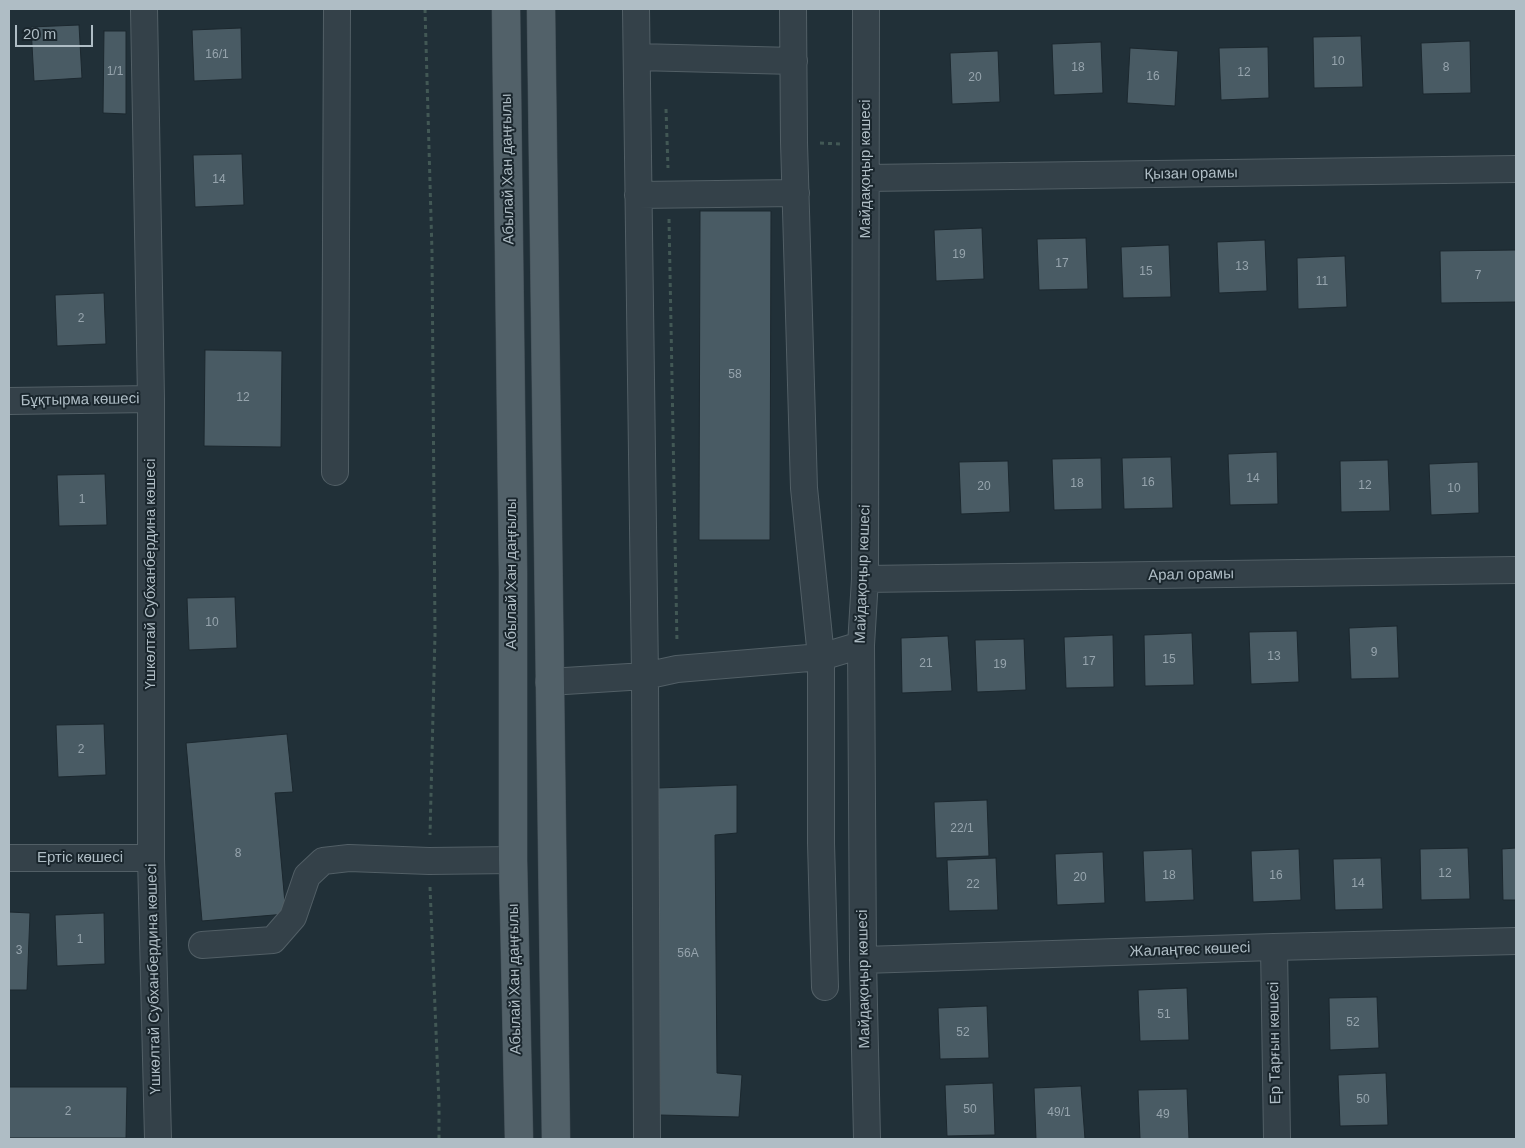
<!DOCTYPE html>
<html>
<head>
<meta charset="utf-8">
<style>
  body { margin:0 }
  #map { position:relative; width:1525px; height:1148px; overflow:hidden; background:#213038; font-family:Helvetica,sans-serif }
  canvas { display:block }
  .frame { position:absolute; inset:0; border:10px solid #afbdc5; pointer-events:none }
  .scale { position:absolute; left:15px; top:25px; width:78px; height:22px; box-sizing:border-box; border:2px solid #afbdc5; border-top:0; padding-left:6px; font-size:15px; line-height:18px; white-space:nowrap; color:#afbdc5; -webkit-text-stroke:4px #1a262d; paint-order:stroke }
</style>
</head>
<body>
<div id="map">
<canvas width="1525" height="1148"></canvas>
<div class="frame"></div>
<div class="scale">20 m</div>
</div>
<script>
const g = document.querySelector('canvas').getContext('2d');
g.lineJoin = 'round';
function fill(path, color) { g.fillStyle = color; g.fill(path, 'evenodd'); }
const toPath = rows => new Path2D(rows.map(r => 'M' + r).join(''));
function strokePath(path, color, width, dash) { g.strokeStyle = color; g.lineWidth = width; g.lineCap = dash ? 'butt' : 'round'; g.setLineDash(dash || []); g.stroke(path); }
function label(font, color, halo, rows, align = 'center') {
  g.font = font + ' Helvetica,sans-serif'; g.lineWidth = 4; g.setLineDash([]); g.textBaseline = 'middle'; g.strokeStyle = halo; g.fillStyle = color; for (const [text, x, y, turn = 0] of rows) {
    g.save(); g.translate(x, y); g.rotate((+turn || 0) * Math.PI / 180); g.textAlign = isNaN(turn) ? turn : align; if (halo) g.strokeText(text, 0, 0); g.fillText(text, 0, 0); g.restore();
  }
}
const building = toPath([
  [79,25,82,78,34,81,31,27,79,25],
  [241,28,242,79,194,81,192,30,241,28],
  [104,31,126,31,126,114,103,113,104,31],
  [1361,36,1363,87,1314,88,1313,37,1361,36],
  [1470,41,1471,93,1423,94,1421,43,1470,41],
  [1101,42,1103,93,1054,95,1052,44,1101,42],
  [1268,47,1269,98,1221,100,1219,48,1268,47],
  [1130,48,1178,51,1175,106,1127,103,1130,48],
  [998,51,1000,102,952,104,950,53,998,51],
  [242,154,244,205,195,207,193,155,242,154],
  [700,211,771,211,770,540,699,540,700,211],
  [982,228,984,279,936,281,934,230,982,228],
  [1086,238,1088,289,1039,290,1037,239,1086,238],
  [1265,240,1267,291,1219,293,1217,242,1265,240],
  [1169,245,1171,297,1123,298,1121,247,1169,245],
  [1516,250,1516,302,1441,303,1440,251,1516,250],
  [1345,256,1347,307,1298,309,1297,258,1345,256],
  [104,293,106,344,57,346,55,295,104,293],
  [205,350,282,351,281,447,204,446,205,350],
  [1277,452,1278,504,1230,505,1228,454,1277,452],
  [1171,457,1173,508,1124,509,1122,458,1171,457],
  [1101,458,1102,509,1054,510,1052,459,1101,458],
  [1388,460,1390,511,1341,512,1340,461,1388,460],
  [1008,461,1010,512,961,514,959,462,1008,461],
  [1478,462,1479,513,1431,515,1429,464,1478,462],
  [105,474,107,525,59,526,57,475,105,474],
  [235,597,237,648,189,650,187,598,235,597],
  [1397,626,1399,678,1351,679,1349,628,1397,626],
  [1297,631,1299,682,1251,684,1249,632,1297,631],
  [1192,633,1194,685,1145,686,1144,635,1192,633],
  [1113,635,1114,687,1066,688,1064,637,1113,635],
  [948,636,952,691,902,693,901,638,948,636],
  [1024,639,1026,690,977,692,975,640,1024,639],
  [104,724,106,775,58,777,56,725,104,724],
  [287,734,293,792,275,793,286,914,202,921,186,743,287,734],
  [737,785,737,833,715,835,717,1073,742,1075,739,1117,660,1115,658,788,737,785],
  [987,800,989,856,936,858,934,802,987,800],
  [1468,848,1470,899,1421,900,1420,849,1468,848],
  [1516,848,1516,900,1503,900,1502,849,1516,848],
  [1192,849,1194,900,1145,902,1143,851,1192,849],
  [1299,849,1301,900,1253,902,1251,851,1299,849],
  [1103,852,1105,903,1057,905,1055,854,1103,852],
  [996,858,998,910,949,911,947,860,996,858],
  [1381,858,1383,909,1335,910,1333,859,1381,858],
  [9,912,30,913,27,990,9,990,9,912],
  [104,913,105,964,57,966,55,915,104,913],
  [1187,988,1189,1040,1140,1041,1138,990,1187,988],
  [1377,997,1379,1048,1330,1050,1329,998,1377,997],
  [987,1006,989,1058,940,1059,938,1008,987,1006],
  [1386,1073,1388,1125,1340,1126,1338,1075,1386,1073],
  [993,1083,995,1135,947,1136,945,1085,993,1083],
  [1081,1086,1085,1139,1036,1139,1034,1088,1081,1086],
  [9,1087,127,1087,126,1138,9,1138,9,1087],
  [1187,1089,1189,1139,1140,1139,1138,1090,1187,1089]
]);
const path = toPath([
  [425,9,432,252,435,634,430,835],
  [666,109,668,168],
  [820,143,841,144],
  [669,219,677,643],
  [430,887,439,1103,439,1139]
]);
const minor = toPath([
  [144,9,151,399,151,858,158,1139],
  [636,9,645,676,647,1139],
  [793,9,794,142,804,488,821,657,821,843,825,987],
  [866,9,865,579,861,645,863,960,867,1139],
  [637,57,794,61],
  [867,178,1516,169],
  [638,195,796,193],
  [9,401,151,399],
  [335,472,337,9],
  [865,579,1516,570],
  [549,682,645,676,677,669,821,657,861,645],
  [9,858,151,858],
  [202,945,273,940,293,917,307,876,323,861,349,858,429,861,513,860],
  [1274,947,1277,1139],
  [863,960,1274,947,1516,941]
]);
const major = toPath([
  [506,9,513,572,513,860,519,1139],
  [541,9,556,1139]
]);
const numberNames = [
  ["16/1",217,55],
  ["10",1338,62],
  ["18",1078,68],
  ["8",1446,68],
  ["1/1",115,72],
  ["12",1244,73],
  ["16",1153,77],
  ["20",975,78],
  ["14",219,180],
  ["19",959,255],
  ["17",1062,264],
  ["13",1242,267],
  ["15",1146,272],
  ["7",1478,276],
  ["11",1322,282],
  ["2",81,319],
  ["58",735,375],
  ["12",243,398],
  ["14",1253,479],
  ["16",1148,483],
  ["18",1077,484],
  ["12",1365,486],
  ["20",984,487],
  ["10",1454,489],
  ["1",82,500],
  ["10",212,623],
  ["9",1374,653],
  ["13",1274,657],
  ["15",1169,660],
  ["17",1089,662],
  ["21",926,664],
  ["19",1000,665],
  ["2",81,750],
  ["22/1",962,829],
  ["8",238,854],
  ["12",1445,874],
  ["18",1169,876],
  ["16",1276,876],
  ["20",1080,878],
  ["14",1358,884],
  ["22",973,885],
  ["1",80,940],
  ["3",19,951],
  ["56А",688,954],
  ["51",1164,1015],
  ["52",1353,1023],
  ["52",963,1033],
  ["50",1363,1100],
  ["50",970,1110],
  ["2",68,1112],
  ["49/1",1059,1113],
  ["49",1163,1115]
];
const streetNames = [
  ["Абылай Хан даңғылы",508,169,-91],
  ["Майдақоңыр көшесі",866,169,-90],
  ["Қызан орамы",1191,174,-1],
  ["Бұқтырма көшесі",80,400,-1],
  ["Үшкөлтай Субханбердина көшесі",151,574,-90],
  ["Абылай Хан даңғылы",512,574,-90],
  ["Майдақоңыр көшесі",863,574,-88],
  ["Арал орамы",1191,575,-1],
  ["Ертіс көшесі",80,858],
  ["Жалаңтөс көшесі",1190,950,-2],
  ["Үшкөлтай Субханбердина көшесі",154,979,-91],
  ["Абылай Хан даңғылы",515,979,-91],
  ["Майдақоңыр көшесі",864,979,-91],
  ["Ер Тарғын көшесі",1275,1043,-91]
];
fill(building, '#495b64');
strokePath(building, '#1c282f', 1);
strokePath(minor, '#525f66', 28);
strokePath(major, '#414d55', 29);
strokePath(path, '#425855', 3, [4, 4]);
strokePath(minor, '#344149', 26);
strokePath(major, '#526169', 28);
label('12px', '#96a4ad', null, numberNames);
label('15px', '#afbdc5', '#1a262d', streetNames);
</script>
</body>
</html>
